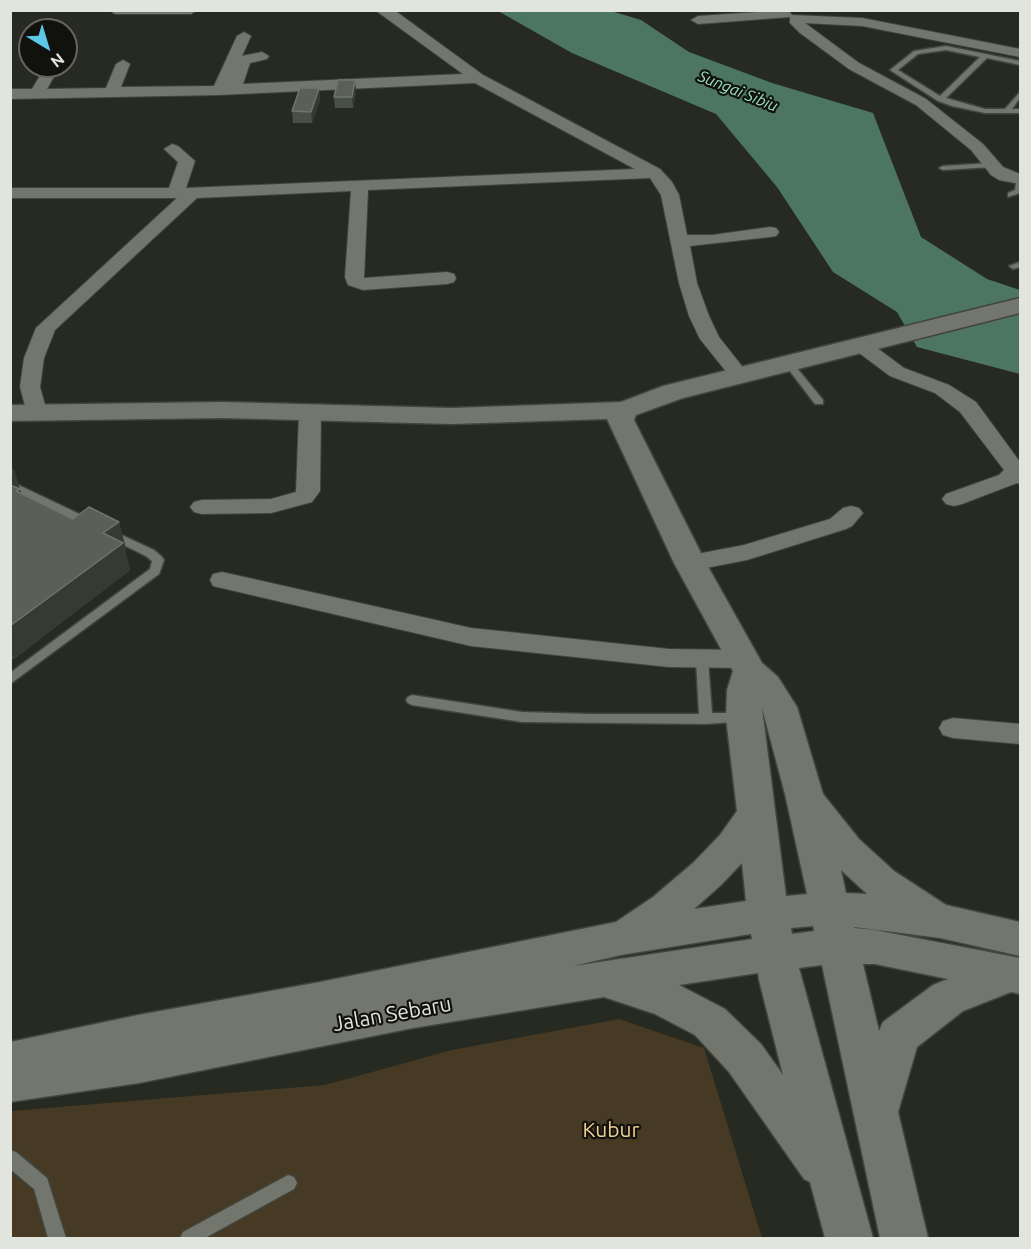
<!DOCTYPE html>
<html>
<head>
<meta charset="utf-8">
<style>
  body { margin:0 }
  #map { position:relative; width:1031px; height:1249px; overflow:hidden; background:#272a21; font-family:Ubuntu,sans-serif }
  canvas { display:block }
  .frame { position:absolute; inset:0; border:12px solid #e2e4de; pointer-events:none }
  .north { position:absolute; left:18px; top:18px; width:60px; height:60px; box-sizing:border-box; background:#11120e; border:2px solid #656661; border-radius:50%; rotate:142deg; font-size:16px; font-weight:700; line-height:24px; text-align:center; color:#e2e4de }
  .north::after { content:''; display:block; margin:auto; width:21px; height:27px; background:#5cc7e7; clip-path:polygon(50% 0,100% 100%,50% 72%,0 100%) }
</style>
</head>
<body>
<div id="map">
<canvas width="1031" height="1249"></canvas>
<div class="frame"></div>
<div class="north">N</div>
</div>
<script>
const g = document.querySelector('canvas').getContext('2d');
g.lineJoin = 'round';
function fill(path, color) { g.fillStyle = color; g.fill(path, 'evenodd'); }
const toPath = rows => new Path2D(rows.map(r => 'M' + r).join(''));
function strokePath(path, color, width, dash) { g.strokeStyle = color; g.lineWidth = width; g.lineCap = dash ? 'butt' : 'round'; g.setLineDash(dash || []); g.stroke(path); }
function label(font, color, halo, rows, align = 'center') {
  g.font = font + ' Ubuntu,sans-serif'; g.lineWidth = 4.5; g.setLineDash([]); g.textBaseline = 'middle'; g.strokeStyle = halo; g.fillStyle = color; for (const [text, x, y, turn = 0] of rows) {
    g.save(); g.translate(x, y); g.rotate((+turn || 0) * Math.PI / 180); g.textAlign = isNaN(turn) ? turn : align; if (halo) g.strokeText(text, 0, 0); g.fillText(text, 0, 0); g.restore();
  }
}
const green = toPath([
  [619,1019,704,1048,762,1238,11,1238,11,1111,325,1085,452,1050]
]);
const water = toPath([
  [498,11,611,11,641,20,689,52,772,83,873,113,921,237,987,279,1020,290,1020,374,917,347,897,312,833,272,777,187,716,114,572,53]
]);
const lane = toPath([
  [946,46,1020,61,1020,65,987,58,946,98,985,109,1005,109,1020,92,1020,98,1012,109,1020,109,1020,113,985,113,952,106,938,101,890,70,914,51,946,46],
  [946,50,980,57,940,96,898,70,918,54,946,50],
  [990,163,994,165,993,167,943,170,939,168,943,166,990,163],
  [1017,177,1020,177,1020,193,1008,197,1008,193,1015,190,1017,177],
  [1020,262,1020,267,1013,269,1009,266,1020,262],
  [789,361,792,362,823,400,823,404,815,404,786,366,784,364,789,361],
  [10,481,94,521,96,523,90,526,86,525,10,488,10,481],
  [111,530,154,550,162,557,164,560,159,574,10,684,10,673,150,569,152,561,146,556,107,537,105,534,111,530],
  [702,656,708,660,712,713,742,713,747,715,748,718,747,721,706,724,522,722,412,705,408,703,406,700,408,697,412,695,522,712,589,714,699,714,696,660,702,656],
  [10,1150,16,1152,47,1178,66,1238,48,1238,34,1189,10,1169,10,1150],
  [288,1175,294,1177,297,1183,294,1189,205,1238,180,1238,183,1232,288,1175]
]);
const street = toPath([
  [109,10,197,10,191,14,115,14,109,10],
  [375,10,394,10,483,75,660,169,672,182,679,195,687,235,712,235,770,227,776,228,779,232,776,236,770,237,690,246,697,283,709,316,719,337,749,375,746,379,739,381,732,379,700,339,689,316,679,283,661,195,650,178,368,190,364,278,447,272,454,274,456,278,454,282,447,284,363,290,348,285,345,277,351,191,197,198,55,330,44,358,40,387,47,412,44,417,36,418,28,417,20,387,24,358,36,328,177,198,10,198,10,188,169,188,178,162,164,149,172,144,178,146,195,161,186,188,635,169,475,83,219,95,10,99,10,89,32,89,46,66,60,66,47,89,106,88,116,64,123,60,130,64,121,87,214,86,237,36,244,32,251,36,242,56,262,52,269,56,267,59,250,63,243,84,463,74,375,10],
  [788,10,792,15,862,18,1020,49,1020,57,862,26,805,23,859,63,926,99,983,144,1003,167,1020,174,1020,184,999,180,991,175,971,150,916,105,849,69,800,33,790,23,790,17,698,24,691,20,698,16,788,10],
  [862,340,869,342,904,368,949,385,976,402,1020,462,1020,484,1017,483,962,504,954,506,946,504,942,499,946,494,999,475,1004,470,960,412,935,393,890,376,855,350,852,346,855,342,862,340],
  [310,408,318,409,321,414,320,491,312,502,271,513,202,514,194,512,190,507,194,502,202,500,271,499,296,492,299,414,302,409,310,408],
  [851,506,859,508,863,513,852,526,846,529,747,560,690,571,681,569,678,563,681,557,744,545,830,519,843,508,851,506],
  [222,572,471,628,669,649,743,650,752,653,756,659,752,665,743,668,669,667,471,646,213,586,210,580,213,574,222,572],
  [953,718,1020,724,1020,744,953,738,943,735,939,728,943,721,953,718]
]);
const secondary = toPath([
  [1020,298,1020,313,683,398,636,415,634,420,706,563,762,663,778,677,797,707,823,794,859,839,894,871,946,905,1020,922,1020,956,940,938,854,927,855,928,875,930,1020,958,1020,994,1011,992,963,1011,917,1047,898,1112,928,1238,880,1238,822,965,799,968,873,1238,825,1238,810,1182,804,1179,729,1072,695,1035,655,1014,604,997,413,1028,139,1083,10,1102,10,1042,138,1015,320,982,616,922,653,897,693,863,720,835,737,811,726,718,727,690,733,671,674,563,607,419,452,424,223,418,10,421,10,405,223,402,452,408,621,402,663,386,1020,298],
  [762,708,785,794,807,894,786,896,762,708],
  [742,863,746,901,694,909,721,885,742,863],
  [841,870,866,893,867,894,846,893,841,870],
  [813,926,814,931,792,934,791,928,813,926],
  [751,934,752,939,573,966,621,955,751,934],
  [863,964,875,964,948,979,933,985,883,1022,879,1031,863,964],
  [758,973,759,980,783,1075,761,1044,725,1009,679,985,758,973]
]);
const wall = toPath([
  [319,88,320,100,312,123,293,123,292,111],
  [356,91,353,108,335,108,334,97],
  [10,468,14,470,21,493,73,519,119,522,126,549,125,550,130,570,14,659,10,657]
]);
const shadedWall = toPath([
  [355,80,356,91,353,108,352,97],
  [319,88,320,100,312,123,311,112],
  [14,470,28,516,10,504,10,472],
  [119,522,126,549,125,550,130,570,14,659,10,649,10,626,103,533]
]);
const building = toPath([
  [338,80,355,80,352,97,334,97,338,80],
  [300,88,319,88,311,112,292,111,300,88],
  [10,485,20,489,16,491,73,519,89,507,119,522,103,533,123,543,10,626,10,485]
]);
const farWaternames = [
  ["Sungai Sibiu",738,91,22]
];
const nearStreetnames = [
  ["Jalan Sebaru",392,1014,-10]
];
const nearParknames = [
  ["Kubur",611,1130]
];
fill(green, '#463a25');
fill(water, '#4c7660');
strokePath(lane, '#42453e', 3);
strokePath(street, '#42453e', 2);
strokePath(secondary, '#42453e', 3);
fill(lane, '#73766c');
fill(street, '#73766c');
fill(secondary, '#73766c');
fill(wall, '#495048');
fill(shadedWall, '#353a32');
fill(building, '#5a6058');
strokePath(building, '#6f756d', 1.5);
label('italic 16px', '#9be2bd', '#11120e', farWaternames);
label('21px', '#e2e4de', '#11120e', nearStreetnames);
label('21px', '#f1cf91', '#11120e', nearParknames);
</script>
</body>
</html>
